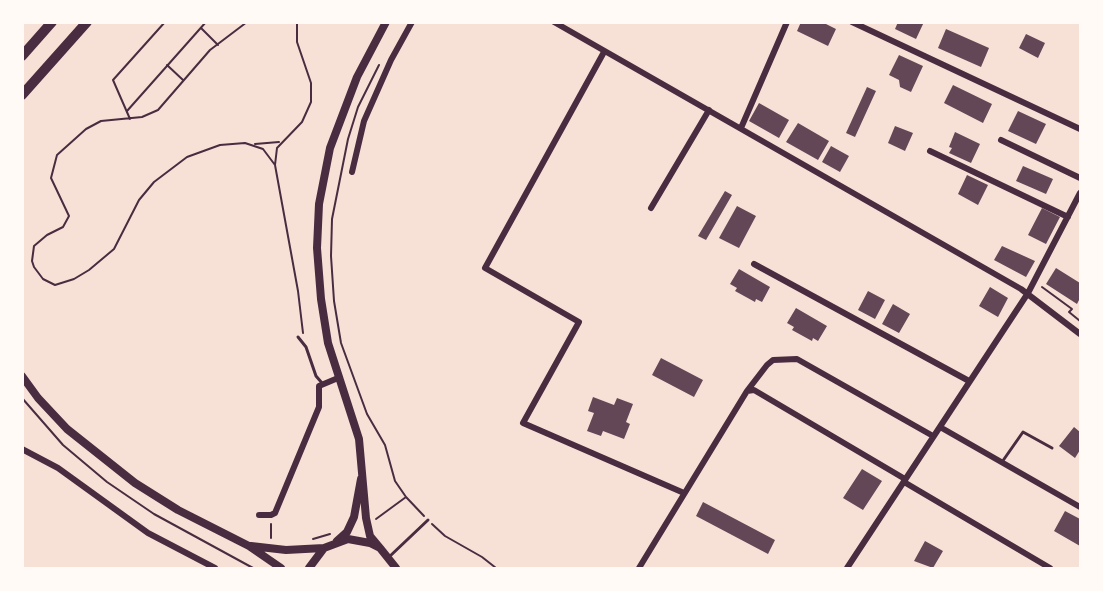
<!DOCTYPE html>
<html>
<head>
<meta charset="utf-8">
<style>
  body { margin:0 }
  #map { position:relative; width:1103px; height:591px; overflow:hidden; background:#f7e1d7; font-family:"Work Sans",sans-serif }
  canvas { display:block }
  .frame { position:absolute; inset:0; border:24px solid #fffaf5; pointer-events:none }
</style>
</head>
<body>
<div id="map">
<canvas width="1103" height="591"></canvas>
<div class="frame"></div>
</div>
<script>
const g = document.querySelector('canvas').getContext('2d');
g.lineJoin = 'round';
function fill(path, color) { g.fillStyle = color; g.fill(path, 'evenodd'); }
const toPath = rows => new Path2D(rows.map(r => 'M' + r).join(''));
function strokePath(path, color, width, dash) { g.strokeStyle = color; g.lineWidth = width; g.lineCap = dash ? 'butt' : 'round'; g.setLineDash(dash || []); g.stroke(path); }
const building = toPath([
  [801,22,822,22,836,29,828,46,797,31],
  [898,22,924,22,916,39,895,29],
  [946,29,989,48,981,67,938,48],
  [1026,34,1045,43,1038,58,1019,48],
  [899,55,923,66,911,92,900,87,899,80,889,75],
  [953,85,992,104,983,123,944,103],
  [867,87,876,91,855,137,846,133],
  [759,103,789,120,779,138,749,121],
  [1018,111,1046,124,1036,144,1008,131],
  [798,123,829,141,818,160,786,142],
  [895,126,913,133,905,151,888,143],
  [955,132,980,144,971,163,949,153,952,148,949,147],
  [831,146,849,156,840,172,822,162],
  [1023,166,1053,179,1046,194,1016,181],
  [967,175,988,185,978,205,958,194],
  [725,191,732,195,706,240,698,236],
  [737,206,756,216,739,248,719,238],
  [1042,208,1060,217,1046,244,1028,235],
  [1002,246,1035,261,1026,277,994,260],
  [1056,268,1080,283,1080,298,1077,304,1046,284],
  [739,269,770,287,762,302,756,299,755,302,735,291,737,288,730,284],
  [990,287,1008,298,998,317,979,306],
  [868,291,885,300,875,319,858,310],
  [893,304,910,314,899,333,882,324],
  [796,308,827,326,818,341,813,338,812,341,792,330,794,327,787,323],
  [661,358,703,380,694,397,652,375],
  [593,397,614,405,617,398,633,404,626,422,630,424,624,439,603,431,601,436,587,431,594,413,588,411],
  [1074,427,1080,432,1080,450,1075,458,1059,446],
  [862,469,882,481,863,510,843,498],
  [703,502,775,540,768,554,696,516],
  [1065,511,1080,519,1080,546,1054,531],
  [925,541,943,551,933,568,914,561]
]);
const path = toPath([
  [247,22,210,50,158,110,142,117,101,121,86,129,57,155,51,178,69,216,63,227,47,235,34,246,32,261,34,267,43,279,55,285,74,279,89,270,114,249,139,200,154,182,187,157,220,145,245,143,263,149,275,165],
  [297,22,297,42,311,83,311,102,302,122,277,148,275,165,298,291,303,333],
  [201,28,218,45],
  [167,65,183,80],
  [379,65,358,107,348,139,332,219,331,256,334,301,341,343,367,414,385,445,395,481,406,497],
  [127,111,206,22],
  [130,119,113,80,165,22],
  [255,144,279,142],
  [1042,287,1072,309,1069,312,1080,321],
  [22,398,63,445,107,482,154,514,253,568],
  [376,519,406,497,424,516],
  [432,524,445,536,482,557,496,568],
  [271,538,271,524],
  [313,539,330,534]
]);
const service = toPath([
  [298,337,306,347,316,376,322,383],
  [1002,462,1023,432,1052,448],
  [389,557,428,520]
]);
const minor = toPath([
  [554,22,1021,289,1080,334],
  [852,22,1080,129],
  [604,52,485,268,579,322,523,423,684,493],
  [741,128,787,22],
  [1001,140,1080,178],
  [930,151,1068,217],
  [352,172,364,121,391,60,412,22],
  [651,208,709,110],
  [754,264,969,381],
  [747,391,767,365,773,360,797,359,933,436],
  [940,427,1080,507],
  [22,449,58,468,148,533,215,568],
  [904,482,1050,568],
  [259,515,271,515,275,513,319,407,319,386,338,378],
  [639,568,747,391,754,390,905,479],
  [847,568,1028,293,1080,193]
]);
const tertiary = toPath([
  [22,376,38,398,67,429,135,483,178,510,249,546,281,568],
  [337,541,347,532,354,517,361,479],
  [251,546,286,550,324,548],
  [380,548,370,536,366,518,359,439,328,343,321,299,317,248,319,204,330,148,357,77,386,22],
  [309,568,324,548,348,539,370,543,380,548,396,568]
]);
const motorway = toPath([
  [22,56,52,22],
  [22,95,87,22]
]);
fill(building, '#644757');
strokePath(path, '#4a2c40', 2);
strokePath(service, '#4a2c40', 3);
strokePath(minor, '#4a2c40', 6);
strokePath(tertiary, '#4a2c40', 8);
strokePath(motorway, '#4a2c40', 10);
</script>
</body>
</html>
